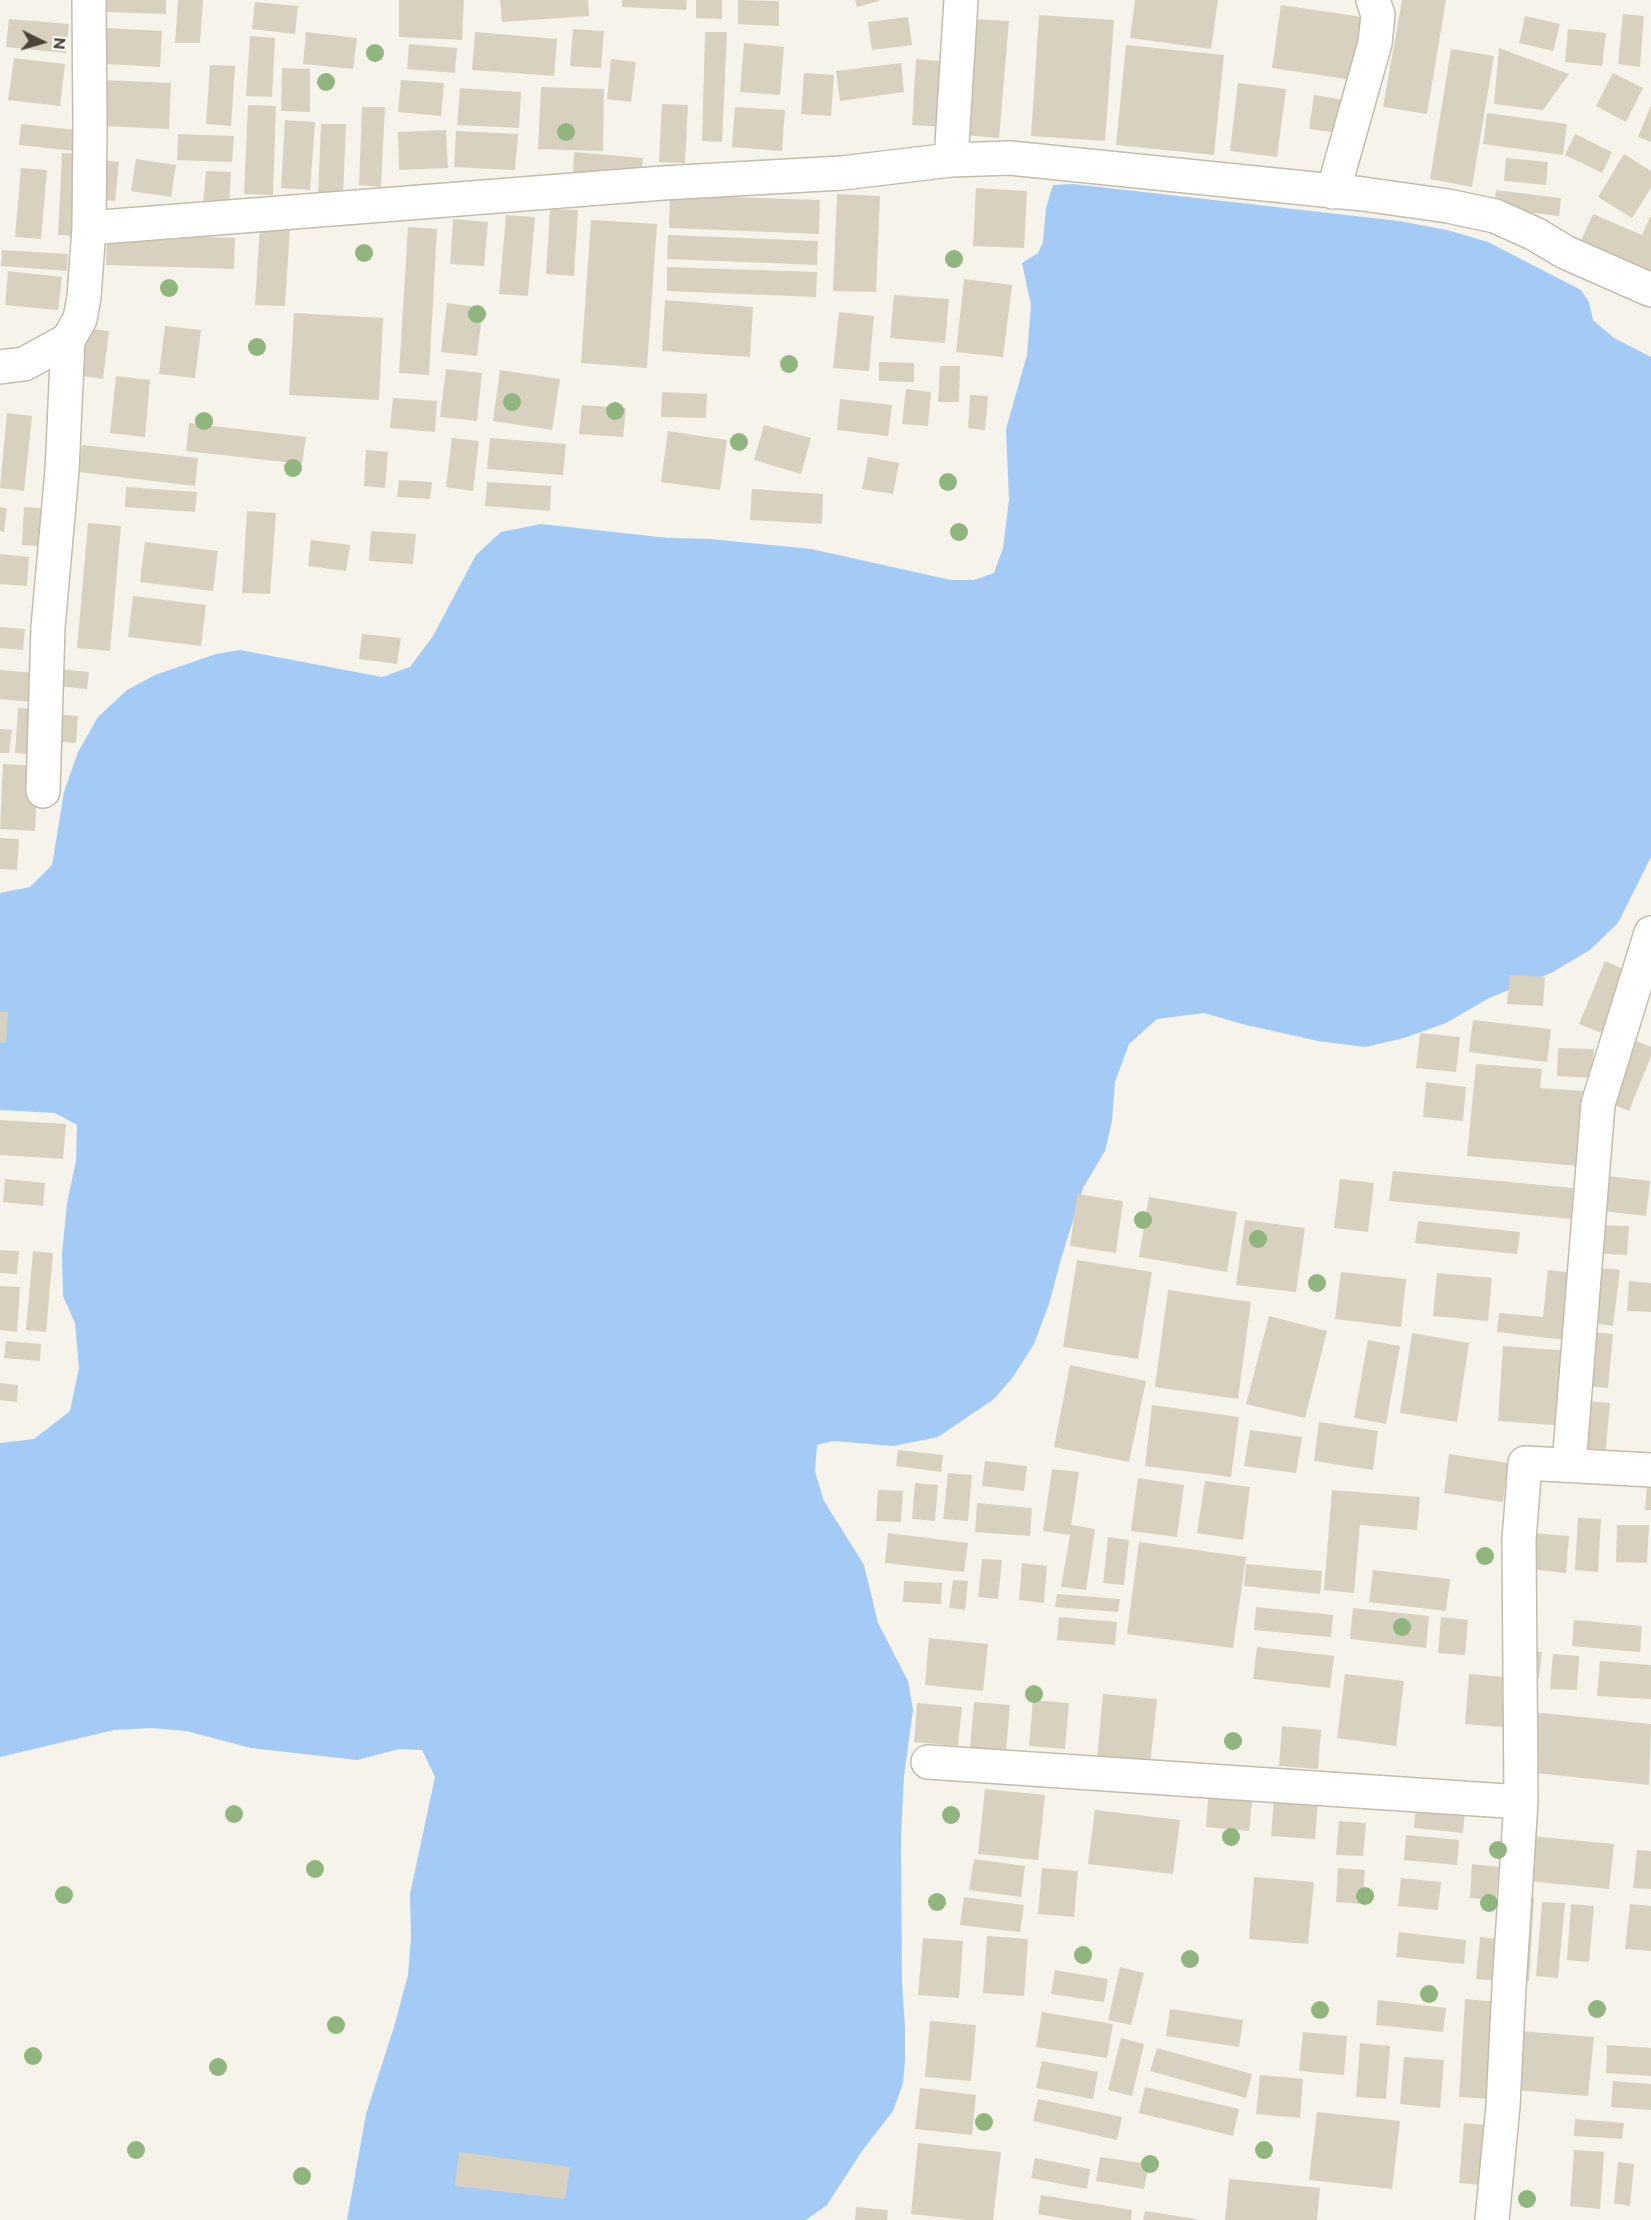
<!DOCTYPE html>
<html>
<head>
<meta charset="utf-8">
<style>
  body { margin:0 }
  #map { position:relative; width:1651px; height:2220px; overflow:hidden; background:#f6f4ea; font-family:Commissioner,sans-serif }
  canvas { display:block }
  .north { position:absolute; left:12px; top:12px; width:60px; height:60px; -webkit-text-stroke:4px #fff; paint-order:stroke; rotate:95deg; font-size:16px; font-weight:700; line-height:24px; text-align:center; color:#4b4537 }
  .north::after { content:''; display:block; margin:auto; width:21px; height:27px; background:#4b4537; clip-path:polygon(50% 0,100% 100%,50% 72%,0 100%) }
</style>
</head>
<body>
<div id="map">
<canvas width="1651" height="2220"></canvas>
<div class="north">N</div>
</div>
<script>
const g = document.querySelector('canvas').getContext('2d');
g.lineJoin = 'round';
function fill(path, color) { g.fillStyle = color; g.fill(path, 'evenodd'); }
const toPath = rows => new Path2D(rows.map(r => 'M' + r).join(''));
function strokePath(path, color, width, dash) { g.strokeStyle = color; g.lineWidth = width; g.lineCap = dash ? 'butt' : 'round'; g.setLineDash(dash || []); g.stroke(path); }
const water = toPath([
  [1073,184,1399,221,1447,230,1488,242,1581,290,1589,302,1593,320,1614,338,1651,357,1651,857,1618,923,1590,950,1551,973,1489,998,1446,1023,1404,1038,1365,1047,1318,1041,1242,1024,1204,1013,1157,1019,1129,1044,1115,1082,1112,1121,1105,1151,1083,1188,1061,1259,1049,1304,1034,1344,1013,1377,994,1399,938,1437,893,1446,833,1441,817,1445,815,1472,824,1501,864,1565,878,1623,908,1681,913,1710,904,1776,901,1836,902,1983,905,2027,905,2060,903,2083,893,2111,862,2151,827,2205,806,2220,347,2220,366,2114,394,2027,408,1975,411,1936,410,1894,435,1777,422,1750,399,1749,357,1760,251,1748,186,1731,152,1728,114,1730,0,1757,0,1443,34,1439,70,1411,79,1368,75,1323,63,1296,62,1254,67,1203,76,1161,77,1125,55,1113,0,1110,0,893,30,887,52,865,64,792,78,752,98,717,127,690,155,675,216,654,240,650,382,677,410,667,433,636,476,555,501,532,541,524,668,538,710,539,811,549,951,580,974,580,994,573,1003,548,1009,500,1006,429,1027,355,1031,305,1022,263,1038,253,1043,242,1046,208,1053,185]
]);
const building = toPath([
  [106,0,166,0,166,14,106,12],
  [178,0,203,0,200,43,175,43],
  [399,0,464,0,462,40,399,37],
  [500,0,588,0,589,16,502,22],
  [622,0,687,0,686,10,622,7],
  [696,0,722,0,722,19,696,18],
  [738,0,779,1,779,26,738,24],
  [855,0,879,0,879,1,857,7],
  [1135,0,1218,0,1211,49,1130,38],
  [1402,0,1446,0,1427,114,1383,107],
  [255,2,298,6,295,34,252,29],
  [1281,5,1362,17,1353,80,1272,68],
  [1623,14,1644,16,1640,67,1618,64],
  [1039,15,1114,20,1105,141,1031,136],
  [1525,16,1560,24,1553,51,1519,43],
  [908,17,912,45,872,50,868,22],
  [9,19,69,24,66,53,6,47],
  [972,19,1009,21,999,138,963,135],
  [106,28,162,31,160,67,104,64],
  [573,29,604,31,601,68,570,66],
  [1568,29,1606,33,1602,66,1565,62],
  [306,32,357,38,353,69,303,64],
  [475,32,557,39,554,76,472,70],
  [705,32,727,32,722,142,702,141],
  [250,36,275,38,272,97,246,96],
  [744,43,784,47,780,95,740,92],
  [409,44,457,48,455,73,407,69],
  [1126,45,1224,55,1214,155,1116,145],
  [1499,48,1569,74,1543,110,1494,104],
  [1451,49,1494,56,1472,187,1430,179],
  [14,58,65,64,60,106,8,100],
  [611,59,636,62,631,102,607,99],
  [916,59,948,62,944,127,912,125],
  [901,63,904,92,840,101,836,71],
  [210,65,235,66,231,126,206,124],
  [282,68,310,69,310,112,281,111],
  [804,73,834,75,831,116,801,114],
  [1613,73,1643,88,1626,122,1596,106],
  [106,80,171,83,169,129,103,126],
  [401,80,444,83,441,116,398,112],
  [1238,83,1286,89,1277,157,1230,151],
  [541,87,604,89,603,151,538,149],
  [460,88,521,92,519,128,457,125],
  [1314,95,1344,100,1339,133,1309,129],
  [662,104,688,105,685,163,659,162],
  [248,105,276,106,273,195,244,194],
  [1651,105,1651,142,1638,137],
  [362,107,385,107,381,187,359,185],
  [735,107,785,110,782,151,732,147],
  [1487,113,1567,124,1563,155,1483,144],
  [285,120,315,122,310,190,281,188],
  [21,124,77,130,74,151,19,145],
  [321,124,346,124,343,197,318,196],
  [446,130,448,168,399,170,398,132],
  [456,131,518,134,515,170,454,167],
  [178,134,234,136,232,162,177,160],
  [1575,134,1612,152,1602,173,1565,155],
  [574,152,643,158,641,179,573,174],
  [62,153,81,154,76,236,58,235],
  [1624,154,1651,171,1651,188,1632,218,1598,197],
  [1506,158,1548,162,1546,185,1504,181],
  [136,159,176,165,171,197,131,191],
  [100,160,119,162,115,201,96,199],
  [21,168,47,170,41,239,15,237],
  [206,171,231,172,229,207,203,205],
  [976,188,1027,191,1024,248,973,246],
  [1496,190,1561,198,1559,216,1494,208],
  [837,194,880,196,876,292,833,291],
  [670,195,820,200,819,234,669,228],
  [550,209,578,210,574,276,546,274],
  [1593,214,1642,235,1651,215,1651,274,1580,243],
  [506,215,535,217,528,296,499,294],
  [453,219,488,222,484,266,450,264],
  [591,220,657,224,647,368,581,363],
  [260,226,290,228,285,306,255,305],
  [408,227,437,229,429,375,399,373],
  [107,233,235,238,234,269,106,265],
  [668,235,818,241,817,265,667,259],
  [2,250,68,254,67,271,1,266],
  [667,267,817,272,816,297,667,291],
  [8,271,62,277,58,310,5,305],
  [964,279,1012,285,1003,357,956,352],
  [894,295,949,299,945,343,890,338],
  [665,300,753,307,750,357,662,351],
  [447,303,483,308,477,356,441,352],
  [839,312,874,316,869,371,833,368],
  [294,313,383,318,379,400,289,395],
  [165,326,201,330,195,378,159,374],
  [73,327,109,331,103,379,69,374],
  [879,362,914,363,914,382,879,381],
  [940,366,960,366,959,402,938,402],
  [446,369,482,373,477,421,440,417],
  [500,370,560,379,552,430,493,421],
  [116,376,150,380,145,437,110,433],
  [906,389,931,392,928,426,902,424],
  [662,392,707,394,706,418,661,417],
  [970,395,988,396,985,430,968,428],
  [393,398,437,401,435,432,390,428],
  [840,399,892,405,888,436,837,430],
  [582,405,626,408,623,437,579,434],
  [7,413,32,416,24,491,0,488],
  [189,423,306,437,302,464,186,451],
  [764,425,811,438,801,474,754,460],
  [668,431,727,440,720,490,661,482],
  [452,438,479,441,473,491,446,487],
  [490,438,566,444,563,475,487,469],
  [82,445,198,458,195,486,79,472],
  [366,450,388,452,385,488,364,486],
  [868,457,899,463,893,494,862,489],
  [399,480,432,482,430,499,397,497],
  [487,482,551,486,550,511,485,506],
  [126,487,197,492,195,512,125,507],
  [752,489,823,494,822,524,750,520],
  [0,507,7,508,4,532,0,531],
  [24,507,52,509,49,547,22,545],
  [247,511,276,513,270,594,242,593],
  [88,523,121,526,110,651,77,648],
  [371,531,416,534,413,564,369,561],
  [311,540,350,545,346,571,308,566],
  [145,542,218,551,213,591,140,582],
  [0,554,29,557,27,586,0,584],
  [133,596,206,605,201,646,128,637],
  [0,627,25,629,23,650,0,648],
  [362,634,401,638,397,664,359,659],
  [59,669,89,672,87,689,57,686],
  [0,670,34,673,32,702,0,699],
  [18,708,38,709,35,755,15,753],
  [53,714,78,716,76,743,51,741],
  [0,729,12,730,9,753,0,753],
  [3,764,38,766,35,831,0,829],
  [0,838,19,839,17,870,0,869],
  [1605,961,1630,972,1604,1034,1579,1024],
  [1510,975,1545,977,1543,1006,1507,1004],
  [0,1012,8,1012,6,1043,0,1042],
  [1473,1020,1551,1029,1547,1062,1469,1052],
  [1420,1033,1460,1037,1456,1072,1416,1068],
  [1629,1038,1651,1047,1651,1056,1629,1111,1604,1101],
  [1558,1048,1594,1049,1592,1078,1557,1076],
  [1476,1064,1542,1069,1540,1088,1584,1091,1578,1166,1467,1156],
  [1426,1082,1466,1087,1463,1121,1423,1117],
  [0,1120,66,1124,63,1159,0,1155],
  [1393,1171,1573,1188,1571,1219,1389,1201],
  [1599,1175,1650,1181,1646,1216,1595,1210],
  [5,1179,45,1183,43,1206,3,1202],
  [1340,1179,1374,1183,1368,1232,1334,1228],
  [1077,1194,1123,1201,1116,1253,1070,1246],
  [1149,1197,1237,1212,1227,1272,1139,1257],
  [1245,1220,1305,1228,1296,1292,1236,1285],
  [1418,1221,1520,1232,1517,1254,1415,1243],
  [1593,1225,1629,1226,1627,1255,1591,1253],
  [0,1250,19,1251,17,1274,0,1273],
  [33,1251,53,1253,46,1332,26,1330],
  [1077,1260,1152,1272,1138,1359,1063,1347],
  [1599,1268,1620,1270,1613,1326,1593,1323],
  [1548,1270,1573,1273,1565,1340,1497,1332,1499,1313,1543,1317],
  [1341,1272,1406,1279,1401,1327,1335,1319],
  [1437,1273,1492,1278,1488,1321,1433,1316],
  [1629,1281,1651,1283,1651,1312,1627,1311],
  [0,1286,20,1287,17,1332,0,1330],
  [1168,1290,1251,1302,1238,1399,1155,1387],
  [1269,1316,1327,1331,1305,1418,1246,1404],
  [1588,1332,1613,1334,1608,1388,1584,1386],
  [1412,1333,1469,1343,1457,1422,1400,1413],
  [1368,1340,1400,1346,1386,1424,1354,1418],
  [6,1341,41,1344,40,1361,4,1358],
  [1503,1346,1571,1351,1566,1426,1498,1421],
  [1070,1365,1146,1381,1129,1462,1054,1447],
  [0,1383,18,1385,17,1402,0,1400],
  [1586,1401,1610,1403,1605,1457,1580,1454],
  [1152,1405,1239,1417,1231,1477,1145,1466],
  [1319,1422,1378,1431,1373,1470,1314,1461],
  [1250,1430,1302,1437,1296,1473,1244,1466],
  [898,1450,943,1455,941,1472,896,1466],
  [1449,1454,1508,1463,1503,1502,1444,1493],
  [985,1461,1027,1466,1024,1491,982,1486],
  [1052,1469,1079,1472,1071,1525,1095,1529,1086,1590,1061,1587,1070,1535,1043,1531],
  [948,1473,972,1475,968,1521,943,1519],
  [1138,1478,1184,1485,1177,1537,1131,1531],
  [1205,1481,1250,1487,1243,1540,1197,1533],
  [915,1483,938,1485,935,1521,912,1519],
  [1647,1483,1651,1483,1651,1510,1645,1510],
  [878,1490,903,1491,901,1522,876,1521],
  [1332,1490,1420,1497,1417,1530,1360,1525,1354,1593,1324,1590],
  [977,1503,1032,1508,1030,1536,975,1532],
  [1578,1518,1601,1519,1598,1572,1575,1570],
  [1617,1525,1649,1525,1647,1563,1616,1562],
  [888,1533,968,1543,964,1572,885,1563],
  [1532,1533,1569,1536,1566,1573,1529,1569],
  [1108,1537,1129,1540,1124,1585,1103,1583],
  [1139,1542,1246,1557,1233,1648,1127,1634],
  [982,1559,1002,1560,998,1599,978,1597],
  [1022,1563,1047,1566,1044,1603,1019,1600],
  [1246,1564,1322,1571,1320,1594,1244,1586],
  [1373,1570,1450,1579,1446,1611,1369,1602],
  [953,1580,968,1581,965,1610,949,1608],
  [904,1581,942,1583,941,1604,903,1602],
  [1057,1594,1120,1599,1118,1612,1055,1607],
  [1256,1607,1333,1615,1331,1637,1254,1630],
  [1353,1608,1429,1616,1426,1648,1350,1639],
  [1059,1617,1117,1622,1115,1645,1057,1640],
  [1441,1617,1468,1620,1465,1655,1438,1653],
  [1574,1620,1642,1626,1640,1652,1572,1646],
  [929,1638,988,1644,983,1691,925,1685],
  [1257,1647,1334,1656,1330,1688,1253,1679],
  [1527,1650,1542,1652,1539,1678,1524,1677],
  [1553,1654,1579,1656,1577,1690,1550,1689],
  [1600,1661,1651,1665,1651,1699,1597,1696],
  [1345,1674,1404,1681,1396,1746,1337,1738],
  [1469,1674,1507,1677,1503,1727,1465,1724],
  [1103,1694,1157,1699,1150,1765,1097,1759],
  [1033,1700,1069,1703,1065,1749,1029,1746],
  [974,1702,1010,1705,1006,1751,970,1748],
  [917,1703,962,1707,958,1746,914,1742],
  [1532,1712,1651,1724,1649,1785,1526,1772],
  [1282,1726,1321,1730,1318,1769,1279,1766],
  [1209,1788,1253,1792,1249,1831,1206,1827],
  [985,1789,1045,1795,1038,1860,978,1854],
  [1274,1797,1318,1801,1315,1839,1271,1836],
  [1416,1806,1465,1811,1463,1833,1414,1828],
  [1095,1810,1180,1820,1173,1874,1088,1864],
  [1339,1821,1366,1823,1363,1856,1336,1855],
  [1406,1835,1459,1840,1457,1865,1404,1860],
  [1531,1836,1614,1844,1609,1889,1527,1881],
  [1637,1850,1651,1851,1651,1889,1633,1888],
  [974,1859,1025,1866,1021,1897,969,1890],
  [1472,1864,1499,1867,1496,1900,1470,1898],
  [1042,1868,1078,1871,1074,1917,1038,1914],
  [1338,1868,1365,1870,1362,1904,1336,1902],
  [1254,1877,1314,1882,1308,1944,1249,1939],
  [1401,1878,1441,1882,1438,1910,1398,1906],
  [964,1897,1024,1905,1020,1932,960,1925],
  [1520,1897,1534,1898,1529,1981,1514,1980],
  [1542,1902,1565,1903,1558,1978,1536,1976],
  [1571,1904,1594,1906,1589,1962,1567,1960],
  [1630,1904,1651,1906,1651,1951,1625,1949],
  [1399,1932,1466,1940,1464,1964,1396,1957],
  [987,1936,1028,1939,1024,1996,983,1993],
  [1480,1937,1505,1940,1501,1981,1476,1979],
  [923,1938,963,1941,959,1998,918,1995],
  [1120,1967,1144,1973,1131,2025,1108,2020],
  [1055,1970,1108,1979,1104,2002,1051,1994],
  [1465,1999,1499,2002,1493,2099,1459,2097],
  [1378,2000,1446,2008,1443,2032,1376,2025],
  [1170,2009,1243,2020,1239,2047,1166,2036],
  [1042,2012,1113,2024,1107,2058,1036,2047],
  [930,2021,976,2025,971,2081,925,2077],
  [1519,2031,1594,2037,1588,2096,1514,2090],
  [1303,2032,1347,2036,1344,2075,1299,2071],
  [1121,2038,1144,2044,1132,2096,1108,2090],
  [1360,2043,1390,2046,1386,2099,1356,2097],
  [1607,2045,1651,2048,1651,2076,1606,2073],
  [1157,2048,1252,2074,1246,2098,1150,2071],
  [1404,2057,1444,2060,1440,2108,1400,2104],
  [1042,2061,1098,2072,1093,2099,1036,2088],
  [1260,2075,1303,2079,1300,2118,1256,2114],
  [1613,2081,1651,2084,1651,2110,1611,2107],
  [1145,2087,1239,2109,1233,2136,1139,2113],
  [920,2088,976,2095,972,2135,915,2129],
  [1038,2099,1122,2117,1117,2140,1033,2121],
  [1317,2112,1400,2121,1392,2189,1309,2180],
  [1575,2119,1624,2123,1622,2139,1574,2136],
  [1464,2123,1486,2125,1481,2185,1459,2183],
  [918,2143,1001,2152,993,2220,968,2220,911,2214],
  [1574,2150,1604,2152,1600,2209,1570,2206],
  [459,2152,570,2167,565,2199,455,2186],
  [1100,2157,1149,2164,1144,2189,1096,2181],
  [1035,2158,1090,2169,1087,2189,1031,2178],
  [1618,2162,1634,2164,1630,2206,1614,2203],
  [1229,2179,1320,2188,1317,2220,1225,2220],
  [1041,2195,1132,2210,1131,2220,1072,2220,1038,2214],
  [856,2207,888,2210,887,2220,855,2220],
  [1145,2211,1196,2219,1196,2220,1143,2220]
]);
const street = toPath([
  [951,160,961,0],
  [1333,192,1375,43,1378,15,1373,0],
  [89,228,90,125,89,0],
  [0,367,24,364,68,340,80,319,84,297,89,228,663,183,842,173,951,160,1010,158,1363,194,1448,206,1495,216,1535,234,1565,252,1651,290],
  [43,791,48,627,62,471,68,340],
  [1569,1465,1598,1104,1651,933],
  [928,1762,1521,1802],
  [1492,2220,1503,2106,1509,1987,1521,1802,1519,1540,1525,1463,1651,1470]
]);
const trees = [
  [375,53],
  [326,82],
  [566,132],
  [364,253],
  [954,259],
  [169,288],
  [477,314],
  [257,347],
  [789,364],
  [512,402],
  [615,411],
  [204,421],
  [739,442],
  [293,468],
  [948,482],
  [959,532],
  [1143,1220],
  [1258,1239],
  [1317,1283],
  [1485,1556],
  [1402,1627],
  [1034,1694],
  [1233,1741],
  [234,1814],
  [951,1815],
  [1231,1837],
  [1498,1850],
  [315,1869],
  [64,1895],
  [1365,1896],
  [937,1902],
  [1489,1903],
  [1083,1955],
  [1190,1959],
  [1429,1994],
  [1597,2009],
  [1320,2010],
  [336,2025],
  [33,2056],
  [218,2067],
  [984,2122],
  [136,2150],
  [1264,2150],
  [1150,2164],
  [302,2176],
  [1527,2199]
];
fill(water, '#a4cbf5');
fill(building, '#d8d1bf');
strokePath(street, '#c2bdac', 36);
strokePath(street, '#fff', 33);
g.fillStyle = '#91b57e';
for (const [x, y] of trees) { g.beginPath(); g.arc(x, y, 9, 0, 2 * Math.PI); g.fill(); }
</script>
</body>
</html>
